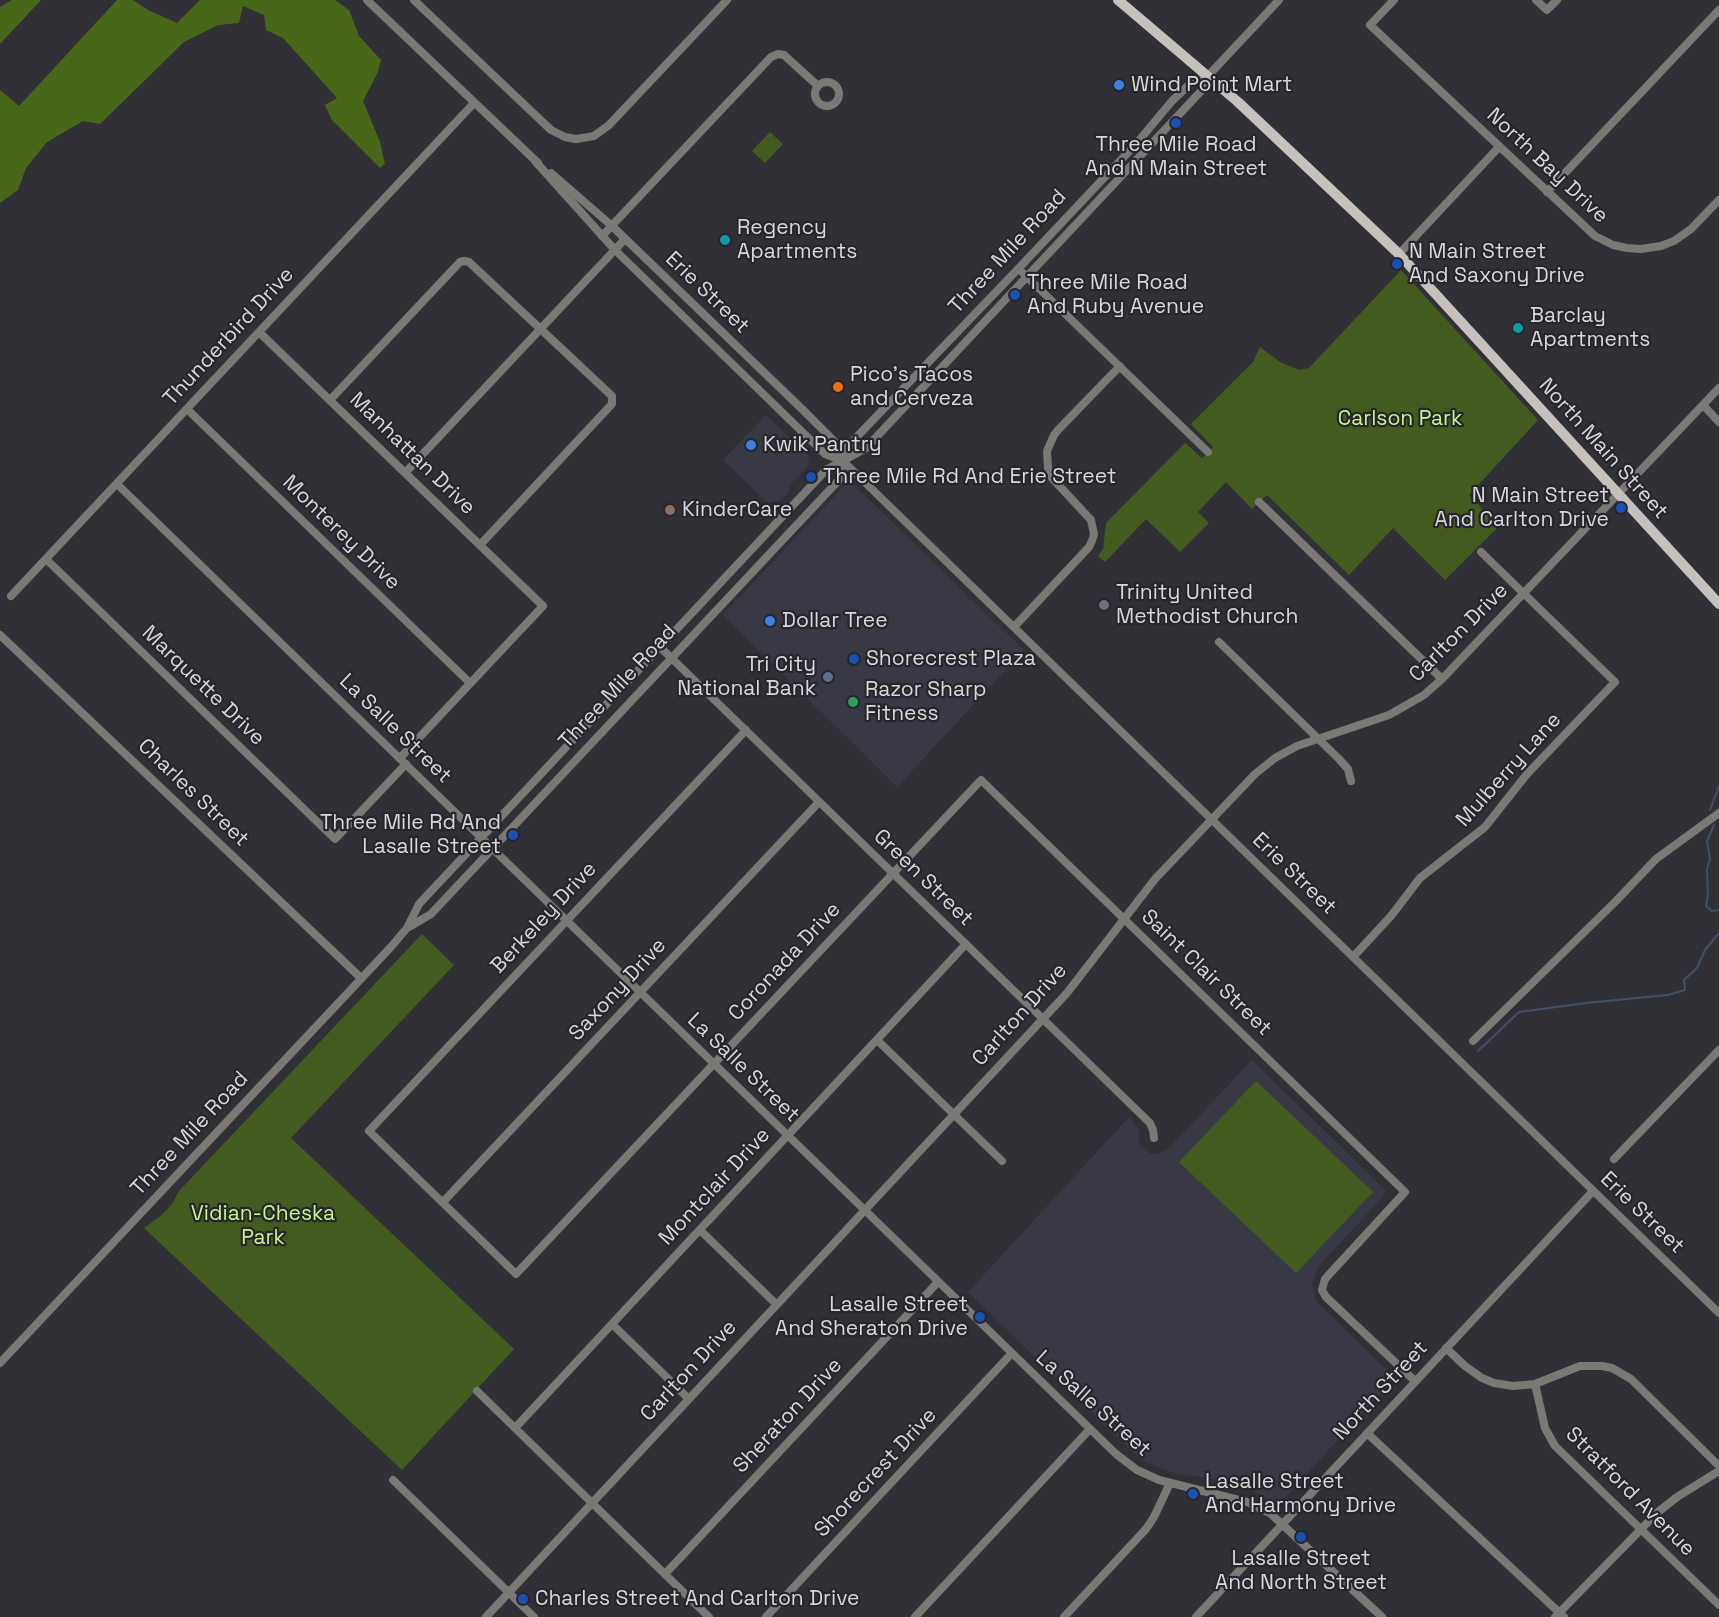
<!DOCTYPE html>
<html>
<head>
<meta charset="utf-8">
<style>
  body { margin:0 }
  canvas { display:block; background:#303036 }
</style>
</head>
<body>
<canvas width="1719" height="1617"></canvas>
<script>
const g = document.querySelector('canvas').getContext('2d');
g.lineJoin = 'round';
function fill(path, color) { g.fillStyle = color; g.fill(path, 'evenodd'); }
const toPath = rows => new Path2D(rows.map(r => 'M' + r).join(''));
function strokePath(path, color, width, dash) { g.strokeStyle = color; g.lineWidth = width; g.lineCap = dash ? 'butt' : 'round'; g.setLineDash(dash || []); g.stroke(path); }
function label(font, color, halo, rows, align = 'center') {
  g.font = font + ' "Space Grotesk",sans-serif'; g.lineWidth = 4.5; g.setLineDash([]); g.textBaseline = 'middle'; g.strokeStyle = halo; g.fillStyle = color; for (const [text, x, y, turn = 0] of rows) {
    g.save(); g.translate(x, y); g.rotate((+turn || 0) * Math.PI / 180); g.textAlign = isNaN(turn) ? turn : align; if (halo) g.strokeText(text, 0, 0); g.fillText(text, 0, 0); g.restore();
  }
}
const built = toPath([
  [766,415,809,456,808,466,788,487,789,492,781,500,768,503,723,460],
  [846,484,854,485,1024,650,897,787,723,615],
  [1252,1060,1385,1190,1385,1194,1382,1198,1326,1258,1317,1270,1312,1285,1317,1302,1395,1378,1278,1505,1246,1487,1227,1481,1178,1474,1157,1467,1139,1458,968,1292,1130,1116,1139,1131,1139,1144,1147,1152,1152,1154,1161,1153,1169,1148]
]);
const green = toPath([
  [770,132,783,144,765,163,752,151],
  [1401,270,1538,420,1469,495,1499,526,1445,580,1393,528,1349,575,1267,495,1252,509,1226,482,1198,512,1209,523,1180,552,1146,519,1105,562,1098,556,1103,549,1106,523,1185,443,1202,458,1213,447,1191,424,1253,362,1260,347,1280,362,1299,370,1309,368],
  [422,934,454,965,291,1138,514,1349,402,1470,144,1228,162,1215,172,1204,179,1191],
  [1256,1081,1373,1192,1296,1273,1179,1162]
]);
const forest = toPath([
  [12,0,41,0,0,44,0,7],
  [117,0,133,0,148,10,177,23,200,0,335,0,349,10,359,36,381,60,377,74,363,101,380,142,385,164,380,168,332,120,325,105,337,98,283,38,266,30,264,15,243,6,239,23,218,25,184,42,100,124,83,121,47,142,26,168,18,190,0,203,0,90,19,106]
]);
const stream = toPath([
  [1710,810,1719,786],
  [1714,825,1707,841,1710,859,1707,869,1708,894,1706,906,1712,911,1719,910],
  [1478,1051,1519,1012,1586,1003,1668,995,1685,990,1684,980,1697,968,1705,950,1719,933]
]);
const minor = toPath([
  [367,0,538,163],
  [414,0,551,130,565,137,576,139,594,136,609,125,727,0],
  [1394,0,1370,25,1595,236,1613,245,1627,248,1641,249,1661,246,1674,241,1691,229,1719,200],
  [1536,0,1547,10,1557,0],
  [1207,77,1193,81,1172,101,1136,144,1018,269,848,446,843,461,866,448,1203,89,1207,77,1279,0],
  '815 94a12 12 0 1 1 24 0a12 12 0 1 1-24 0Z',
  [535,161,615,250,825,454,843,461,1719,1313],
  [551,173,612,226,803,410,835,442,843,461],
  [1547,192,1719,10],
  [602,236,771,57,778,54,784,55,817,85],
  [1399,254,1499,147],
  [1023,273,1208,452],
  [259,332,543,606,400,758],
  [330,400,460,262,464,261,469,262,612,396,612,404,480,545],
  [1703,405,1719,422],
  [187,409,470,683],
  [405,473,625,239],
  [117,484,1116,1454,1137,1470,1159,1480,1247,1502,1271,1514,1382,1617],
  [1259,502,1442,679],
  [46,559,335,839,406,764],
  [11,596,474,103],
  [1014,627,1089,547,1092,541,1094,534,1091,520,1052,478,1048,468,1047,451,1054,435,1058,430,1120,366],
  [0,635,361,978],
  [1219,642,1339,759,1348,769,1351,781],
  [660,647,1150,1123,1153,1130,1154,1138],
  [746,730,369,1131,516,1274,981,780,1405,1192,1325,1279,1322,1290,1326,1297,1415,1381],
  [409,927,431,914,839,480,843,461],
  [1353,957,1391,916,1420,878,1485,827,1527,774,1615,682,1481,552],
  [877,1040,1002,1161],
  [1473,1041,1615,902,1656,859,1719,813],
  [1614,1159,1719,1050],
  [443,1202,819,802],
  [700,1230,776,1304],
  [612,1324,689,1399],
  [1446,1348,1465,1366,1482,1378,1494,1383,1513,1386,1535,1384,1580,1366,1602,1366,1612,1368,1631,1379,1719,1466],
  [0,1363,390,948,407,928,419,904,827,469,843,461],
  [1535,1384,1545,1428,1555,1446,1719,1605],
  [477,1391,709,1617],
  [515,1428,966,944],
  [1367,1433,1564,1617],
  [393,1480,534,1617],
  [665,1574,938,1282],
  [486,1617,1067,993,1155,879,1255,774,1275,758,1297,746,1389,715,1424,695,1442,679,1719,388],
  [766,1617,1012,1353],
  [915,1617,1090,1429],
  [1064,1617,1146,1529,1154,1517,1170,1483],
  [1196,1617,1593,1191],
  [1555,1617,1658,1512,1677,1497,1719,1471]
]);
const major = toPath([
  [1118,0,1238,102,1399,254,1719,604]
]);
const markers = [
  [1119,85,6,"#3f7fe0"],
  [1176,123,6,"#1a4fb4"],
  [725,240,6,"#0f9aa8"],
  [1397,264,6,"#1a4fb4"],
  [1015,295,6,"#1a4fb4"],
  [1518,328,6,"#0f9aa8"],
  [838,387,6,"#e8710a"],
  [751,445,6,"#3f7fe0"],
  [811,477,6,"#1a4fb4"],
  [1621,508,6,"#1a4fb4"],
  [670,510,6,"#8d6e63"],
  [1104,605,6,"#6b7280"],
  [770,621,6,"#3f7fe0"],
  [854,659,6,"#1a4fb4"],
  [828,677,6,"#5c6f8a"],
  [853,702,6,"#2e9e5b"],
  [513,835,6,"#1a4fb4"],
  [980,1317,6,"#1a4fb4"],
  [1193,1494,6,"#1a4fb4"],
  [1301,1537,6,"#1a4fb4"],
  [523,1599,6,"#1a4fb4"]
];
const poiNames = [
  ["Wind Point Mart",1131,85],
  ["Three Mile Road",1176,145,"center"],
  ["And N Main Street",1176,169,"center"],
  ["Regency",737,228],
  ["Apartments",737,252],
  ["N Main Street",1409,252],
  ["And Saxony Drive",1409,276],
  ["Three Mile Road",1027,283],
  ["And Ruby Avenue",1027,307],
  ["Barclay",1530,316],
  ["Apartments",1530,340],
  ["Pico's Tacos",850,375],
  ["and Cerveza",850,399],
  ["Kwik Pantry",763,445],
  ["Three Mile Rd And Erie Street",823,477],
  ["N Main Street",1609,496,"right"],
  ["And Carlton Drive",1609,520,"right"],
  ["KinderCare",682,510],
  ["Trinity United",1116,593],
  ["Methodist Church",1116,617],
  ["Dollar Tree",782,621],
  ["Shorecrest Plaza",866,659],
  ["Tri City",816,665,"right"],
  ["National Bank",816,689,"right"],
  ["Razor Sharp",865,690],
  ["Fitness",865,714],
  ["Three Mile Rd And",501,823,"right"],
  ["Lasalle Street",501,847,"right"],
  ["Lasalle Street",968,1305,"right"],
  ["And Sheraton Drive",968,1329,"right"],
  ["Lasalle Street",1205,1482],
  ["And Harmony Drive",1205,1506],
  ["Lasalle Street",1301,1559,"center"],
  ["And North Street",1301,1583,"center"],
  ["Charles Street And Carlton Drive",535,1599]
];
const streetNames = [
  ["North Bay Drive",1547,166,43],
  ["Three Mile Road",1008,252,-47],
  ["Erie Street",707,293,44],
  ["Thunderbird Drive",229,337,-47],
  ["North Main Street",1603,449,48],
  ["Manhattan Drive",412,454,44],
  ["Monterey Drive",341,533,44],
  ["Carlton Drive",1459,633,-45],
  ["Marquette Drive",203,686,44],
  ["Three Mile Road",618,687,-47],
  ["La Salle Street",395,729,44],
  ["Mulberry Lane",1509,770,-48],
  ["Charles Street",193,793,44],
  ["Erie Street",1294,874,44],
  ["Green Street",923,878,44],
  ["Berkeley Drive",544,918,-47],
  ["Coronada Drive",785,962,-47],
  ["Saint Clair Street",1206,973,44],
  ["Saxony Drive",618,990,-47],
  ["Carlton Drive",1020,1015,-48],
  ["La Salle Street",743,1068,44],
  ["Three Mile Road",190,1134,-47],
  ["Montclair Drive",715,1187,-47],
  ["Erie Street",1642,1213,44],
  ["Carlton Drive",689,1371,-47],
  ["North Street",1381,1391,-47],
  ["La Salle Street",1093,1404,42],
  ["Sheraton Drive",788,1416,-47],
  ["Shorecrest Drive",876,1473,-47],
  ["Stratford Avenue",1630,1492,45]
];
const parkNames = [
  ["Carlson Park",1400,419],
  ["Vidian-Cheska",263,1214],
  ["Park",263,1238]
];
fill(built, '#393945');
fill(green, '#445b20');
fill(forest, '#496718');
strokePath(stream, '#415066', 2);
strokePath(minor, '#7b7976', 8);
strokePath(major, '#c6c1bc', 10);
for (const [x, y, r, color] of markers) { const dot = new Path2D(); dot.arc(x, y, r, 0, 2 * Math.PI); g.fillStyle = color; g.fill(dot); strokePath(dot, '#26262c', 2); }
label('21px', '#d8d8dc', '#26262c', poiNames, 'left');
label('21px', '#d8d8dc', '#26262c', streetNames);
label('21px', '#c7f48c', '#26262c', parkNames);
</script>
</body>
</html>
